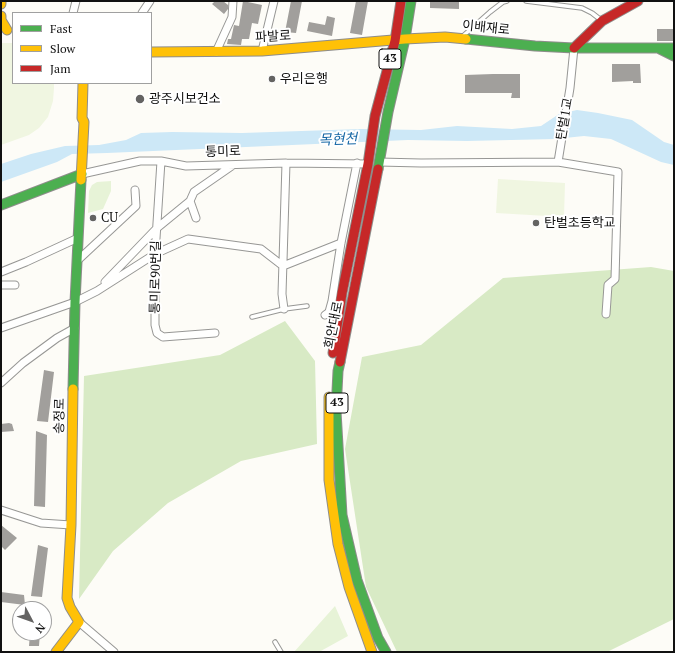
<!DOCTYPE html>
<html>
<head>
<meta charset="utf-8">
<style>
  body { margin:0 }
  #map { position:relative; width:675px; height:653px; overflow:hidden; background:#fdfcf7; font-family:"PT Serif",serif }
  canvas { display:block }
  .frame { position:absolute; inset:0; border:2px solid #111; pointer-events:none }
  .legend { position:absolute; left:12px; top:12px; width:140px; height:72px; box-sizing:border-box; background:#fff; border:1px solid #a0a0a0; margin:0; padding:5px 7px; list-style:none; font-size:12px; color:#111 }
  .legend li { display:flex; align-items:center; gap:8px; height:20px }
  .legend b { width:20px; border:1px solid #a0a0a0 }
  .north { position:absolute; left:12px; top:601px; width:40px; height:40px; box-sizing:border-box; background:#fff; border:1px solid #a0a0a0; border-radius:50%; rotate:131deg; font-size:11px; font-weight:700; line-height:16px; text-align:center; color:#111 }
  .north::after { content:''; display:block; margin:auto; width:14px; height:18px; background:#646362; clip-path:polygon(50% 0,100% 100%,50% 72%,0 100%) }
</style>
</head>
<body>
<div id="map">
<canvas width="675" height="653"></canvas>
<div class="frame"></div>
<ul class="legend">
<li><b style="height:5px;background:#4caf50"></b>Fast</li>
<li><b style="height:5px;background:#ffc107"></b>Slow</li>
<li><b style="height:5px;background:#c62828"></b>Jam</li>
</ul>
<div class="north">N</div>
</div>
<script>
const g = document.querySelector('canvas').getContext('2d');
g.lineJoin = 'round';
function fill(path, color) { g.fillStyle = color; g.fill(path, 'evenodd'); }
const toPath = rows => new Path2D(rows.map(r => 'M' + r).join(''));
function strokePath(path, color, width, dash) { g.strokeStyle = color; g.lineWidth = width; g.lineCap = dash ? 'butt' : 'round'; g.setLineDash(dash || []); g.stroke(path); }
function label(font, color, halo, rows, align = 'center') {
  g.font = font + ' "PT Serif","Noto Sans KR",serif'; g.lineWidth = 4; g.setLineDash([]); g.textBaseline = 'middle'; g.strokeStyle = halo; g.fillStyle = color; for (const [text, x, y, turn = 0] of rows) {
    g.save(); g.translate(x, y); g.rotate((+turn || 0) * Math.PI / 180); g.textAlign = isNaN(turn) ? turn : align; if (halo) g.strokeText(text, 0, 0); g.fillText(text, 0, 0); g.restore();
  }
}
const green = toPath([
  [111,181,111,191,103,209,88,213,89,191,92,185,97,182],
  [335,606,348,636,319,652,294,652]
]);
const forest = toPath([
  [651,267,674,271,674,619,607,652,397,652,366,587,345,449,362,357,421,345,503,278],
  [285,321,315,361,317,444,241,461,168,503,113,551,79,599,84,376,220,355]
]);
const pitch = toPath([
  [1,43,13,43,13,83,54,83,54,88,53,101,48,117,39,128,29,135,1,145],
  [498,179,565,183,564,217,496,213]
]);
const water = toPath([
  [577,110,598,113,632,120,664,142,674,145,674,165,661,162,611,139,584,136,555,139,467,141,408,140,107,153,72,154,57,162,1,182,1,164,31,154,65,146,99,145,126,140,141,133,172,132,242,133,361,129,421,130,457,126,512,129,541,126,559,114]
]);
const building = toPath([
  [215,1,223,1,228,5,228,9,224,14,212,4],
  [243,1,262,5,258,24,252,23,249,39,242,39,241,45,227,44,228,39,231,39,234,25,239,26],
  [291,1,302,1,296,33,285,32],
  [356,1,368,1,362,35,350,33],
  [430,1,459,1,459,9,430,8],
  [327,16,335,18,332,36,307,31,309,22,325,25],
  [657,29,674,29,674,41,657,41],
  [612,64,640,64,641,83,633,83,633,81,612,82],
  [493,74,520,74,520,98,511,98,512,93,465,93,465,75],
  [44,370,54,372,48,422,37,421],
  [9,423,12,424,14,431,1,432,1,424],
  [36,431,47,435,45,507,34,506],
  [1,525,17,538,5,550,1,546],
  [38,545,48,548,42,597,31,596],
  [1,592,24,595,25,605,1,602],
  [30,633,40,633,39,646,29,646]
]);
const lane = toPath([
  [526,1,582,8,592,13,601,20],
  [463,36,490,12,503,2,507,1],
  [252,317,284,309,307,306],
  [275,642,281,652]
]);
const street = toPath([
  [73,13,76,1],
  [142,13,150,1],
  [262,51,274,1],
  [216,52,232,17,233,1],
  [161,161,155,254,155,325,157,333,163,337,215,333],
  [379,162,421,163,558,162,570,88,574,48],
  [558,162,618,172,615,279,608,285,606,314],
  [82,174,140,161,161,161,186,166,286,163,368,164],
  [190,201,196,218],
  [77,261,136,206,135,190],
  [1,272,26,262,78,238],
  [105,282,157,228,190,201,194,192,233,165],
  [1,285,15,285],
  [284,309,282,294,286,163],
  [325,315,329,312,332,301,341,243,357,163],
  [1,328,75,302,97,291,155,254,188,239,261,249,283,266,341,243],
  [1,383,23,363,57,338,75,328],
  [1,510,41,523,71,525],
  [79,622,114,652]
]);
const fast = toPath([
  [466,39,535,46,574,48,674,48],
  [660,49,674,56],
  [378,169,388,112,405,39,411,1],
  [1,205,82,174],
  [340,362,338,371,336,411,342,515,357,580,378,638,386,652],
  [73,389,75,302,81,180]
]);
const slow = toPath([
  [1,1,1,4],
  [1,16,1,20,7,30],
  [151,52,262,51,405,39,445,37,466,39],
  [81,180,84,122,82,118,83,83],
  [329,397,329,480,338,544,349,587,372,652],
  [56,652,79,622,70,607,67,598,71,525,73,389]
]);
const jam = toPath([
  [574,48,602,21,638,1],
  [333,353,342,293,368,164,375,116,395,41,401,1],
  [340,362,378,169]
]);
const markers = [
  [272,79,4,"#646362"],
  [140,99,5,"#646362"],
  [93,218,4,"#646362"],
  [536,223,4,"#646362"]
];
const shields = [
  [390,59,22],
  [337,403,22]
];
const shieldNames = [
  ["43",390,59],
  ["43",337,403]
];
const streetNames = [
  ["이배재로",486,28,6],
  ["파발로",273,37,-3],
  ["탄벌1교",565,119,-80],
  ["통미로",223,152,-2],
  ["통미로90번길",156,277,-89],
  ["회안대로",334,325,-79],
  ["송정로",60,416,-89]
];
const poiNames = [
  ["우리은행",280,79],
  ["광주시보건소",149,99],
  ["CU",101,218],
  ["탄벌초등학교",544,223]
];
const waterNames = [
  ["목현천",338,140,-2]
];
fill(green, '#e7f3d7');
fill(forest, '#d8eac5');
fill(pitch, '#f0f6e1');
fill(water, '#cde8f7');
fill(building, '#a19f9c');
strokePath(lane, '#979795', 5.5);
strokePath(street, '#979795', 9);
strokePath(fast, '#8e8d8b', 11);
strokePath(slow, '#8e8d8b', 11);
strokePath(jam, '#8e8d8b', 11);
strokePath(lane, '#fffffe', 3.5);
strokePath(street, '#fffffe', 7);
strokePath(fast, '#4caf50', 9);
strokePath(slow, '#ffc107', 9);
strokePath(jam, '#c62828', 9);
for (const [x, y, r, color] of markers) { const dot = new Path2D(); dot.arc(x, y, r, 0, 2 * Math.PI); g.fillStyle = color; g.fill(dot); strokePath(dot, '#fff', 1.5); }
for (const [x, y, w] of shields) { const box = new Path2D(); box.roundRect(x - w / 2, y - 10, w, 20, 3); g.fillStyle = '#fff'; g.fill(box); strokePath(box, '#111', 1); }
label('bold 12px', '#111', null, shieldNames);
label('13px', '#111', '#fff', streetNames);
label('13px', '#111', '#fff', poiNames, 'left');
label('italic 14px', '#1768a6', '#fff', waterNames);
</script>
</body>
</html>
